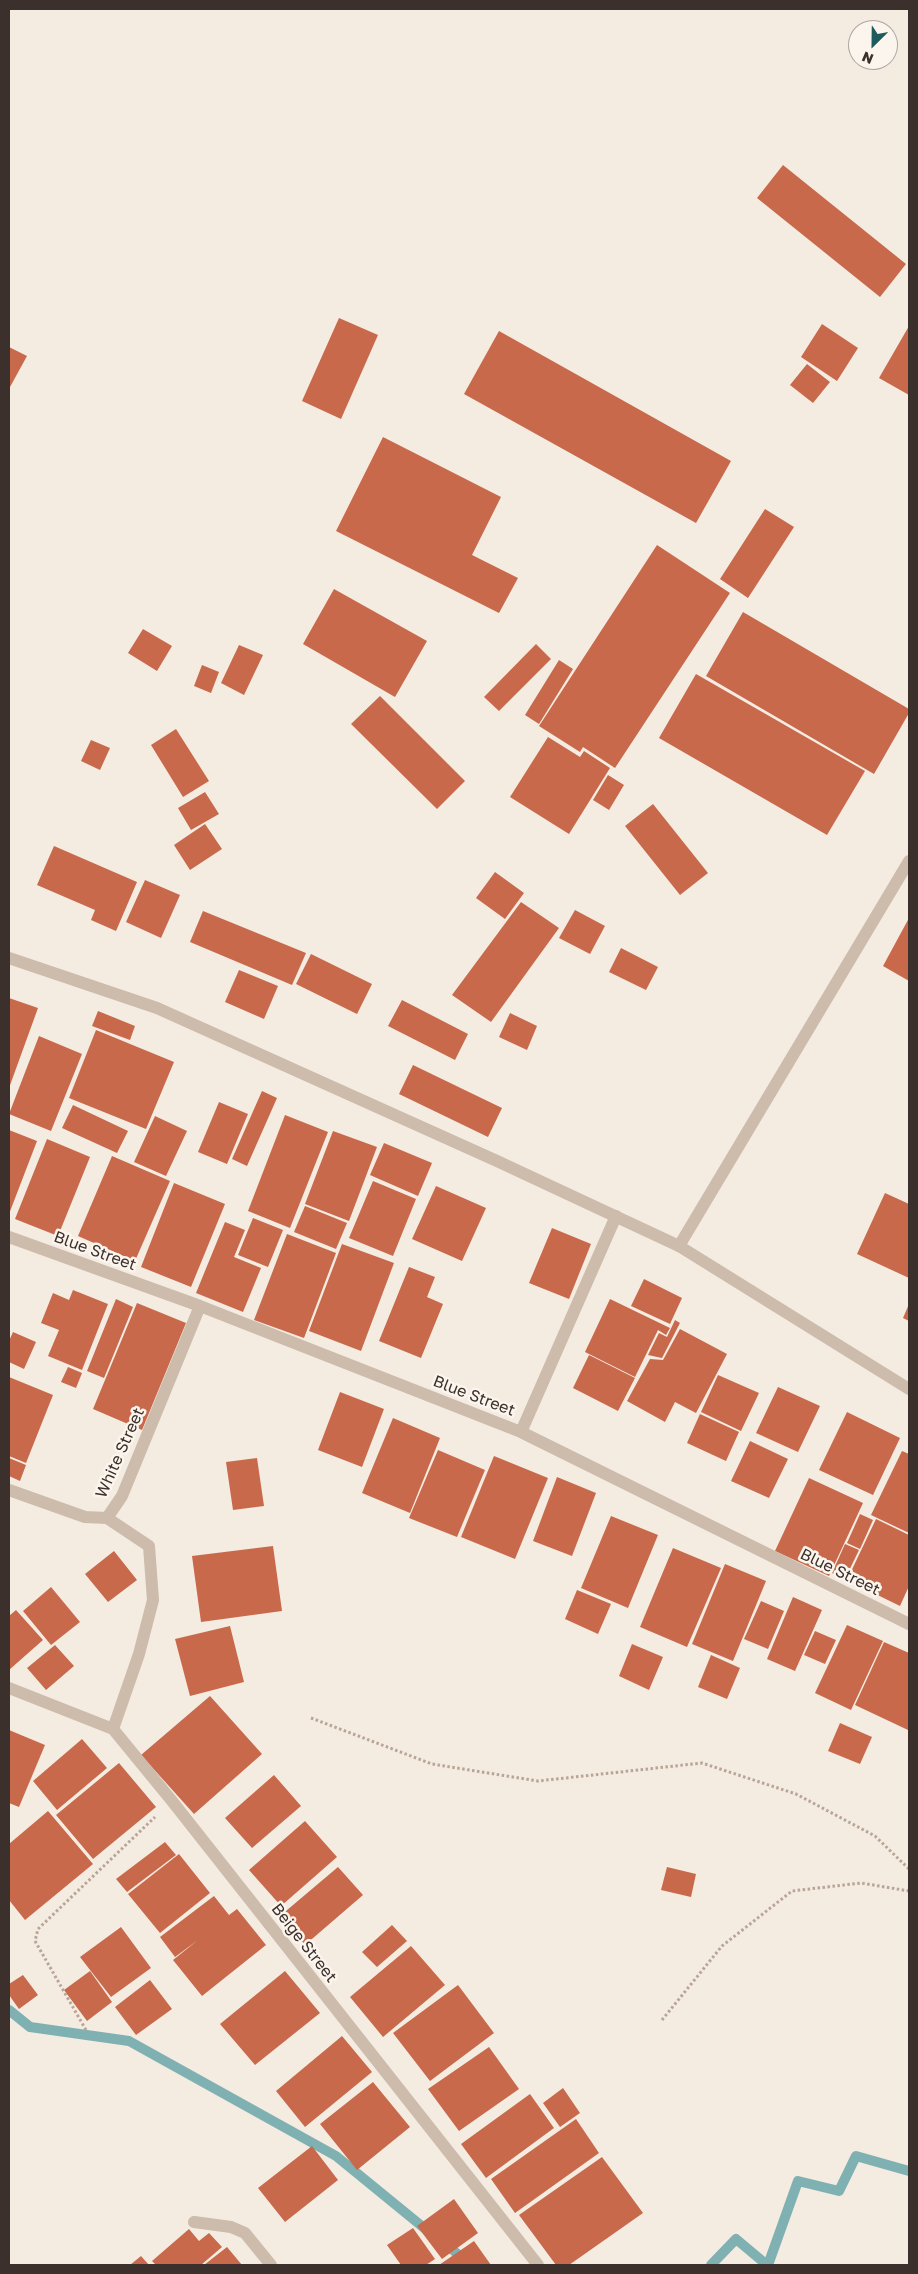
<!DOCTYPE html>
<html>
<head>
<meta charset="utf-8">
<style>
  body { margin:0 }
  #map { position:relative; width:918px; height:2274px; overflow:hidden; background:#f4ebe1; font-family:"Golos Text",sans-serif }
  canvas { display:block }
  .frame { position:absolute; inset:0; border:10px solid #3b302b; pointer-events:none }
  .north { position:absolute; left:848px; top:20px; width:50px; height:50px; box-sizing:border-box; background:#fbf5ee; border:1px solid #aea6a0; border-radius:50%; rotate:203deg; font-size:14px; font-weight:700; line-height:20px; text-align:center; color:#3b302b }
  .north::after { content:''; display:block; margin:auto; width:18px; height:22px; background:#1f5a5e; clip-path:polygon(50% 0,100% 100%,50% 72%,0 100%) }
</style>
</head>
<body>
<div id="map">
<canvas width="918" height="2274"></canvas>
<div class="frame"></div>
<div class="north">N</div>
</div>
<script>
const g = document.querySelector('canvas').getContext('2d');
g.lineJoin = 'round';
const toPath = rows => new Path2D(rows.map(r => 'M' + r).join(''));
function strokePath(path, color, width, dash) { g.strokeStyle = color; g.lineWidth = width; g.lineCap = dash ? 'butt' : 'round'; g.setLineDash(dash || []); g.stroke(path); }
function fill(path, color) { g.fillStyle = color; g.fill(path, 'evenodd'); }
function label(font, color, halo, rows, align = 'center') {
  g.font = font + ' "Golos Text",sans-serif'; g.lineWidth = 5; g.setLineDash([]); g.textBaseline = 'middle'; g.strokeStyle = halo; g.fillStyle = color; for (const [text, x, y, turn = 0] of rows) {
    g.save(); g.translate(x, y); g.rotate((+turn || 0) * Math.PI / 180); g.textAlign = isNaN(turn) ? turn : align; if (halo) g.strokeText(text, 0, 0); g.fillText(text, 0, 0); g.restore();
  }
}
const stream = toPath([
  [9,2010,30,2027,129,2041,336,2156,429,2232],
  [443,2242,471,2265],
  [711,2265,736,2239,767,2265],
  [768,2265,798,2181,839,2191,856,2156,909,2171]
]);
const building = toPath([
  [783,165,906,264,880,297,757,198],
  [339,318,378,335,341,419,302,401],
  [822,324,858,348,837,381,801,357],
  [909,326,909,395,879,378],
  [499,331,731,461,696,523,464,394],
  [9,347,27,356,10,387,9,386],
  [807,364,830,382,813,403,790,385],
  [383,437,501,497,472,555,518,578,499,613,336,531],
  [765,509,794,527,748,598,720,579],
  [657,545,730,593,615,768,583,747,580,752,539,726],
  [334,589,427,641,395,697,303,644],
  [743,612,909,709,909,713,874,774,706,676],
  [143,629,172,646,157,671,128,653],
  [536,644,551,659,499,711,484,697],
  [239,645,263,655,244,695,221,683],
  [559,660,573,669,539,724,525,715],
  [202,665,219,672,211,693,194,686],
  [696,674,865,771,827,835,659,738],
  [380,696,465,781,437,809,351,724],
  [176,729,209,781,183,797,151,745],
  [548,737,580,757,584,751,610,768,569,834,510,797],
  [91,740,110,748,100,770,81,761],
  [608,775,624,785,609,810,593,800],
  [205,792,219,814,191,830,178,808],
  [653,804,708,873,680,895,625,826],
  [205,824,222,849,190,870,174,845],
  [54,846,137,882,116,931,91,920,95,910,37,885],
  [495,872,524,893,505,919,476,898],
  [145,880,180,895,161,938,126,922],
  [521,902,559,928,491,1022,452,995],
  [575,910,605,926,590,954,559,938],
  [203,911,306,953,292,985,190,942],
  [909,918,909,981,883,966],
  [621,948,658,967,646,990,609,972],
  [311,954,372,984,357,1014,296,984],
  [239,970,278,986,264,1019,225,1002],
  [9,998,38,1008,9,1088],
  [402,1000,468,1034,455,1060,388,1026],
  [98,1011,135,1026,130,1040,92,1026],
  [510,1013,537,1026,527,1050,499,1037],
  [96,1030,174,1062,146,1129,69,1098],
  [39,1036,82,1054,51,1131,9,1114],
  [413,1065,502,1108,488,1137,399,1094],
  [262,1091,277,1098,247,1166,232,1159],
  [219,1102,248,1114,227,1164,198,1152],
  [73,1105,128,1131,117,1153,62,1128],
  [285,1115,328,1132,290,1228,248,1211],
  [155,1116,187,1131,166,1176,134,1162],
  [9,1130,37,1141,9,1214],
  [333,1131,377,1147,349,1221,305,1204],
  [47,1139,90,1157,58,1236,15,1219],
  [384,1143,432,1163,418,1196,370,1175],
  [112,1156,170,1181,135,1261,78,1236],
  [373,1181,416,1199,393,1256,349,1238],
  [174,1183,225,1204,191,1287,141,1267],
  [436,1186,486,1208,462,1261,412,1239],
  [885,1193,909,1204,909,1278,857,1254],
  [305,1206,347,1223,336,1249,294,1232],
  [253,1218,283,1230,268,1267,238,1255],
  [225,1222,245,1230,234,1257,261,1268,243,1312,196,1293],
  [552,1228,591,1244,569,1299,529,1283],
  [287,1234,336,1253,304,1338,254,1320],
  [342,1244,394,1263,361,1351,309,1331],
  [409,1267,435,1277,427,1297,443,1304,421,1358,379,1341],
  [644,1279,682,1298,670,1324,631,1306],
  [73,1290,108,1304,82,1370,48,1356,59,1330,41,1323,53,1293,69,1300],
  [116,1299,133,1307,104,1378,87,1371],
  [610,1299,670,1328,666,1335,658,1330,635,1377,585,1352],
  [137,1303,186,1323,142,1430,93,1409],
  [909,1304,909,1321,903,1318],
  [675,1320,680,1323,662,1358,648,1355,659,1333,667,1337],
  [680,1329,727,1354,696,1413,675,1402,665,1422,627,1401,650,1359,663,1360],
  [13,1332,36,1342,24,1369,9,1362,9,1341],
  [589,1355,635,1378,618,1411,573,1388],
  [68,1367,82,1373,76,1388,61,1382],
  [718,1375,759,1393,741,1431,701,1412],
  [9,1377,53,1395,26,1463,9,1456],
  [778,1387,820,1406,798,1452,756,1433],
  [340,1392,384,1409,362,1467,318,1450],
  [847,1412,900,1438,873,1495,819,1470],
  [700,1414,739,1432,726,1461,687,1443],
  [393,1418,440,1438,410,1513,362,1493],
  [750,1441,788,1459,769,1498,731,1481],
  [438,1450,485,1470,457,1537,409,1518],
  [902,1451,909,1454,909,1533,871,1515],
  [494,1456,548,1478,515,1559,461,1537],
  [9,1458,26,1465,20,1481,9,1476],
  [257,1458,264,1506,233,1510,226,1462],
  [557,1477,596,1493,572,1556,533,1541],
  [809,1478,863,1503,829,1576,775,1551],
  [860,1514,873,1520,860,1549,847,1543],
  [611,1516,658,1535,628,1608,581,1588],
  [876,1519,909,1535,909,1586,900,1606,847,1580],
  [845,1544,859,1550,845,1579,832,1573],
  [273,1546,282,1611,201,1622,192,1556],
  [673,1548,721,1568,687,1647,640,1627],
  [114,1551,137,1580,108,1602,85,1574],
  [725,1564,766,1581,733,1661,692,1644],
  [51,1587,80,1622,51,1645,23,1611],
  [577,1590,611,1604,598,1634,565,1619],
  [793,1597,822,1610,795,1671,767,1659],
  [761,1601,784,1611,768,1649,744,1639],
  [16,1610,43,1640,9,1670,9,1616],
  [847,1625,883,1641,851,1710,815,1693],
  [230,1626,244,1682,190,1696,175,1639],
  [815,1631,836,1640,825,1664,804,1655],
  [884,1642,909,1653,908,1730,855,1705],
  [632,1644,663,1657,649,1690,619,1676],
  [55,1645,74,1666,46,1690,27,1668],
  [711,1655,740,1668,727,1699,698,1687],
  [210,1696,262,1754,194,1814,141,1755],
  [840,1723,872,1737,860,1764,828,1751],
  [9,1730,45,1745,19,1807,9,1803],
  [82,1739,107,1768,57,1810,33,1781],
  [119,1763,156,1807,93,1859,56,1815],
  [274,1775,301,1806,252,1848,225,1818],
  [48,1811,93,1864,25,1920,9,1900,9,1844],
  [305,1821,337,1857,281,1906,249,1870],
  [165,1842,176,1855,127,1892,116,1879],
  [179,1854,210,1893,160,1933,128,1894],
  [338,1867,363,1895,305,1945,280,1916],
  [667,1867,696,1874,691,1897,661,1890],
  [214,1896,229,1915,237,1909,266,1945,202,1996,173,1960,198,1940,175,1957,160,1937],
  [392,1925,407,1941,377,1967,362,1952],
  [121,1927,151,1968,111,1997,80,1957],
  [411,1946,445,1985,383,2037,350,1997],
  [90,1971,112,2002,87,2021,64,1990],
  [285,1971,320,2013,255,2065,220,2024],
  [23,1975,38,1995,19,2009,9,1995,9,1984],
  [150,1980,172,2009,136,2035,115,2007],
  [458,1985,494,2033,430,2081,393,2033],
  [342,2036,372,2072,305,2127,276,2091],
  [489,2047,519,2089,459,2131,428,2089],
  [373,2082,410,2127,357,2170,320,2124],
  [563,2088,580,2113,560,2127,543,2103],
  [530,2094,554,2128,486,2178,461,2144],
  [576,2119,599,2153,515,2213,491,2179],
  [312,2146,338,2180,285,2222,258,2188],
  [602,2157,643,2213,569,2265,556,2265,519,2215],
  [454,2199,478,2233,442,2259,417,2226],
  [413,2228,435,2259,426,2265,401,2265,387,2245],
  [189,2229,199,2241,209,2233,222,2247,201,2265,156,2265,152,2261],
  [474,2241,491,2265,439,2265],
  [227,2247,242,2265,204,2265],
  [141,2256,149,2265,130,2265]
]);
const path = toPath([
  [311,1718,432,1764,538,1781,702,1763,796,1794,875,1836,909,1869],
  [662,2020,722,1946,792,1891,861,1883,909,1891],
  [86,2030,35,1941,38,1929,155,1817]
]);
const service = toPath([
  [679,1246,909,861]
]);
const minor = toPath([
  [9,1237,200,1306,521,1432,909,1624],
  [521,1432,616,1216],
  [9,1490,85,1517,107,1518,122,1496,200,1306],
  [107,1518,149,1546,153,1600,139,1654,113,1729],
  [9,1688,113,1729,172,1801,538,2265],
  [194,2222,231,2227,245,2233,271,2265]
]);
const tertiary = toPath([
  [9,958,157,1008,497,1161,679,1246,909,1389]
]);
const streetNames = [
  ["Blue Street",95,1251,20],
  ["Blue Street",474,1396,21],
  ["White Street",120,1453,-66],
  ["Blue Street",840,1572,26],
  ["Beige Street",304,1943,52]
];
strokePath(stream, '#7fb0b2', 10);
fill(building, '#c8694b');
strokePath(path, '#b9a596', 3, [2.5, 2.5]);
strokePath(service, '#cdbbac', 12);
strokePath(minor, '#cdbbac', 12);
strokePath(tertiary, '#cdbbac', 12);
label('16px', '#3b302b', '#fbf5ee', streetNames);
</script>
</body>
</html>
